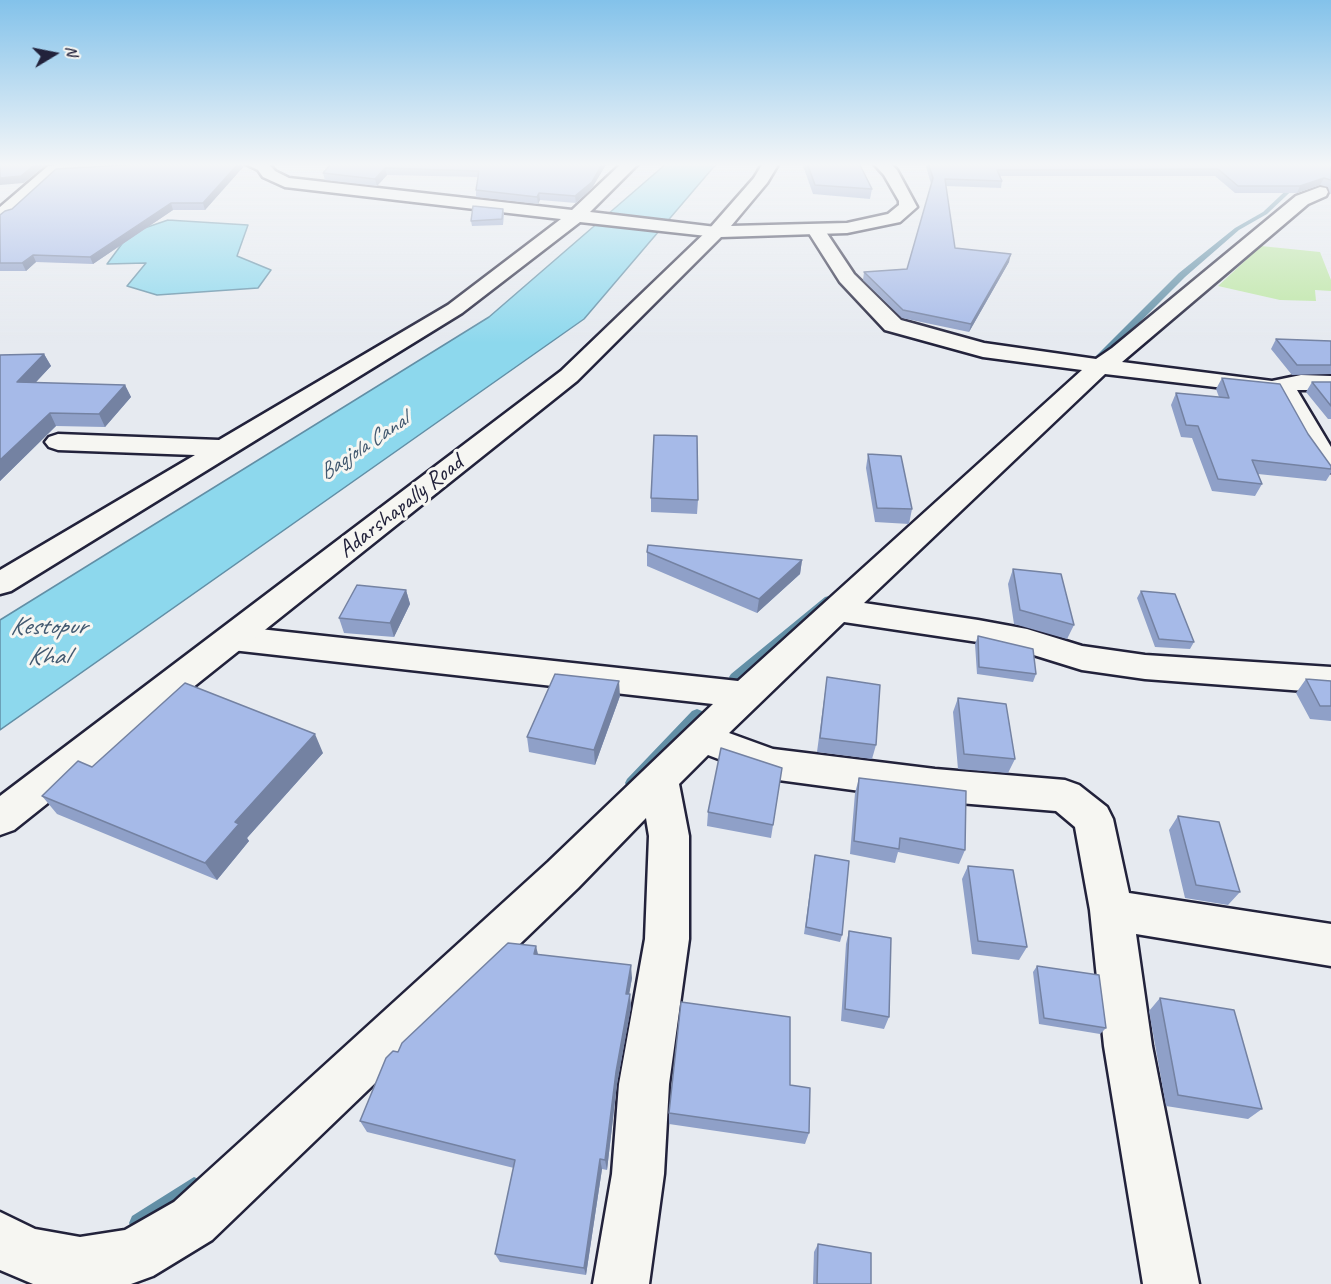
<!DOCTYPE html>
<html>
<head>
<meta charset="utf-8">
<style>
  body { margin:0 }
  #map { position:relative; width:1331px; height:1284px; overflow:hidden; background:#e6eaf0; font-family:Caveat,sans-serif }
  canvas { display:block }
  .north { position:absolute; left:24px; top:24px; width:60px; height:60px; -webkit-text-stroke:4px #f6f6f2; paint-order:stroke; rotate:80deg; font-size:16px; font-weight:700; line-height:24px; text-align:center; color:#22223b }
  .north::after { content:''; display:block; margin:auto; width:21px; height:27px; background:#22223b; clip-path:polygon(50% 0,100% 100%,50% 72%,0 100%) }
</style>
</head>
<body>
<div id="map">
<canvas width="1331" height="1284"></canvas>
<div class="north">N</div>
</div>
<script>
const g = document.querySelector('canvas').getContext('2d');
g.lineJoin = 'round';
function fill(path, color) { g.fillStyle = color; g.fill(path, 'evenodd'); }
const toPath = rows => new Path2D(rows.map(r => 'M' + r).join(''));
function strokePath(path, color, width, dash) { g.strokeStyle = color; g.lineWidth = width; g.lineCap = dash ? 'butt' : 'round'; g.setLineDash(dash || []); g.stroke(path); }
function label(font, color, halo, rows, align = 'center') {
  g.font = font + ' Caveat,sans-serif'; g.lineWidth = 6; g.setLineDash([]); g.textBaseline = 'middle'; g.strokeStyle = halo; g.fillStyle = color; for (const [text, x, y, turn = 0] of rows) {
    g.save(); g.translate(x, y); g.rotate((+turn || 0) * Math.PI / 180); g.textAlign = isNaN(turn) ? turn : align; if (halo) g.strokeText(text, 0, 0); g.fillText(text, 0, 0); g.restore();
  }
}
const green = toPath([
  [1261,246,1320,252,1331,280,1331,291,1315,290,1316,301,1280,300,1218,286]
]);
const water = toPath([
  [667,163,717,163,584,319,0,730,0,620,489,317,667,163],
  [168,220,248,225,237,256,271,270,258,288,157,295,127,286,146,263,107,264,130,233,168,220]
]);
const stream = toPath([
  [1315,163,1321,163,1267,214,1239,230,1185,277,1097,365,1091,365,1091,361,1179,273,1235,228,1263,212,1315,163],
  [829,596,833,597,835,600,833,603,739,680,731,680,729,677,731,674,825,597,829,596],
  [697,709,702,711,703,714,702,717,637,787,632,789,627,787,625,783,627,779,692,711,697,709],
  [194,1177,201,1180,204,1187,201,1194,146,1230,139,1233,132,1230,129,1223,132,1216,194,1177]
]);
const minor = toPath([
  [75,163,166,163,158,168,58,173,14,214,0,218,0,207,48,166,75,163],
  [244,163,268,163,275,171,289,178,572,210,622,163,639,163,590,212,716,227,725,232,716,237,580,222,462,313,11,591,0,594,0,570,195,455,58,450,49,447,45,442,49,437,58,434,219,440,448,305,561,219,285,187,263,177,258,170,244,163],
  [1320,187,1326,188,1328,192,1326,196,1308,204,1122,362,1272,381,1301,375,1331,376,1331,390,1297,390,1331,447,1331,472,1322,470,1303,445,1275,394,1105,374,864,603,978,620,1027,629,1082,646,1145,655,1331,667,1331,693,1145,679,1082,670,1024,652,978,642,844,622,729,733,773,749,935,769,1065,780,1079,785,1107,807,1113,819,1129,893,1331,924,1331,966,1136,934,1152,1046,1199,1284,1143,1284,1104,1046,1090,910,1075,827,1056,811,935,801,771,779,708,755,679,784,689,836,689,939,669,1084,664,1174,649,1284,593,1284,612,1174,619,1084,645,939,649,836,646,818,578,888,212,1240,153,1276,131,1284,33,1284,0,1270,0,1212,35,1229,80,1237,125,1230,174,1202,548,862,713,704,232,650,220,646,216,638,220,630,232,626,738,681,1082,370,983,357,885,330,840,282,807,230,810,226,822,226,854,274,901,320,984,343,1096,359,1112,348,1296,196,1320,187]
]);
const tertiary = toPath([
  [763,163,779,163,767,183,731,226,847,223,888,214,899,205,899,201,884,175,873,163,890,163,897,170,917,207,900,222,847,233,721,237,577,381,14,830,0,835,0,796,561,371,710,228,754,178,763,163]
]);
const wall = toPath([
  [157,163,243,163,244,166,205,210,173,210,93,264,36,262,26,271,0,271,0,215],
  [332,163,607,163,592,188,576,203,540,200,538,204,476,197,476,190,478,177,387,175,377,186,325,180,323,173],
  [802,163,859,163,872,189,870,199,813,194],
  [925,163,1331,163,1331,194,1330,194,1328,187,1320,185,1297,193,1235,193,1215,176,1000,176,1002,181,1001,188,946,186,955,248,1009,262,969,332,902,318,863,280,864,272,907,269,931,184],
  [503,209,504,215,503,225,472,226,471,221],
  [1276,339,1331,341,1331,374,1292,375,1271,349],
  [44,354,51,366,35,383,125,385,131,397,105,427,56,426,0,481,0,355],
  [1222,378,1308,434,1331,466,1331,473,1326,481,1258,474,1262,484,1255,496,1212,491,1192,438,1181,437,1171,405,1176,393,1219,397,1216,389],
  [1312,382,1331,382,1331,419,1328,419,1306,392],
  [868,454,912,509,909,524,875,522,866,468],
  [651,498,698,500,697,514,651,512],
  [647,552,802,560,800,574,757,613,647,566],
  [1013,569,1074,625,1067,639,1014,624,1008,584],
  [406,590,410,604,394,637,344,633,339,618],
  [1141,591,1194,642,1190,649,1155,647,1137,598],
  [978,636,1036,674,1033,682,977,674,975,644],
  [827,677,876,745,872,759,817,752],
  [1306,679,1331,681,1331,721,1310,719,1296,693],
  [620,696,595,765,529,752,527,737],
  [958,698,1015,759,1008,773,958,769,953,712],
  [323,753,247,838,249,841,217,880,57,814,42,796,92,767],
  [782,768,771,838,707,826,708,812],
  [859,778,965,850,959,864,898,852,895,863,850,854,855,793],
  [1178,816,1240,892,1228,905,1185,898,1169,830],
  [815,855,842,935,840,942,804,934],
  [968,866,1027,947,1019,960,972,954,962,879],
  [849,931,889,1017,884,1029,841,1021,846,944],
  [538,954,632,978,629,994,631,1007,617,1084,607,1170,602,1169,586,1275,500,1262,495,1254,514,1168,367,1132,360,1121,398,1052],
  [1037,966,1106,1028,1100,1034,1039,1024,1033,972],
  [1160,998,1262,1109,1248,1119,1166,1106,1149,1011],
  [790,1085,809,1133,805,1144,669,1124,669,1113],
  [818,1244,871,1284,813,1284,814,1252]
]);
const shadedWall = toPath([
  [37,163,56,163,47,164,24,183,0,185,0,178],
  [239,163,243,163,244,166,205,210,203,203],
  [603,163,607,163,592,188,576,203,575,196],
  [385,168,387,175,377,186,375,179],
  [1324,178,1320,185,1297,193,1300,186],
  [539,193,540,200,538,204,537,197],
  [171,203,173,210,93,264,90,257],
  [1011,254,1009,262,969,332,971,324],
  [33,255,36,262,26,271,22,263],
  [44,354,51,366,24,395,17,382],
  [125,385,131,397,105,427,99,414],
  [50,413,56,426,0,481,0,460],
  [802,560,800,574,757,613,759,599],
  [406,590,410,604,394,637,390,623],
  [619,681,620,696,595,765,594,750],
  [315,734,323,753,247,838,249,841,217,880,205,863,235,822],
  [536,946,539,958,534,954],
  [631,965,632,978,627,1006,626,994],
  [630,994,631,1007,617,1084,607,1170,605,1160,616,1072],
  [600,1159,602,1169,586,1275,584,1268]
]);
const building = toPath([
  [0,163,37,163,21,176,0,178,0,163],
  [157,163,239,163,203,203,171,203,90,257,33,255,22,263,0,263,0,215,5,211,12,209,56,169,157,163],
  [332,163,603,163,592,182,575,196,539,193,537,197,476,190,479,171,385,168,375,179,323,173,332,163],
  [807,163,859,163,872,189,815,185,807,163],
  [928,163,1331,163,1331,180,1324,178,1300,186,1238,186,1218,169,997,170,1002,181,945,179,955,248,1011,254,971,324,903,310,864,272,907,269,933,178,928,163],
  [473,206,503,209,502,219,471,221,473,206],
  [1276,339,1331,341,1331,365,1297,365,1276,339],
  [44,354,17,382,125,385,99,414,50,413,0,460,0,355,44,354],
  [1222,378,1280,384,1308,434,1331,466,1331,469,1252,460,1262,484,1218,479,1198,426,1186,425,1176,393,1229,398,1222,378],
  [1312,382,1331,382,1331,406,1312,382],
  [654,435,697,436,698,500,651,498,654,435],
  [868,454,901,456,912,509,877,508,868,454],
  [648,545,802,560,759,599,647,552,648,545],
  [1013,569,1061,574,1074,625,1020,610,1013,569],
  [357,585,406,590,390,623,339,618,357,585],
  [1141,591,1175,594,1194,642,1159,639,1141,591],
  [978,636,1033,649,1036,674,979,667,978,636],
  [555,674,619,681,594,750,527,737,555,674],
  [827,677,880,685,876,745,820,738,827,677],
  [1306,679,1331,681,1331,706,1320,706,1306,679],
  [185,683,315,734,235,822,239,824,205,863,42,796,78,761,92,767,185,683],
  [958,698,1006,704,1015,759,964,754,958,698],
  [721,748,782,768,773,825,708,812,721,748],
  [859,778,966,791,965,850,900,838,899,849,854,841,859,778],
  [1178,816,1219,822,1240,892,1196,885,1178,816],
  [815,855,849,861,842,935,806,927,815,855],
  [968,866,1013,870,1027,947,978,941,968,866],
  [849,931,891,938,889,1017,845,1009,849,931],
  [508,943,536,946,534,954,631,965,626,994,630,994,616,1072,605,1160,600,1159,584,1268,495,1254,515,1160,360,1121,386,1058,393,1051,398,1052,402,1043,508,943],
  [1037,966,1099,975,1106,1028,1044,1018,1037,966],
  [1160,998,1234,1010,1262,1109,1178,1095,1160,998],
  [681,1002,790,1017,790,1085,810,1088,809,1133,669,1113,681,1002],
  [818,1244,871,1253,871,1284,817,1284,818,1244]
]);
const farWaternames = [
  ["Bagjola Canal",364,447,-34]
];
const streetNames = [
  ["Adarshapally Road",401,507,-38]
];
const waterNames = [
  ["Kestopur",48,627],
  ["Khal",48,657]
];
fill(green, '#bce6a3');
fill(water, '#8dd8ed');
strokePath(water, '#628fa6', 1.5);
fill(stream, '#628fa6');
strokePath(minor, '#22223b', 5);
strokePath(tertiary, '#22223b', 5);
fill(minor, '#f6f6f2');
fill(tertiary, '#f6f6f2');
fill(wall, '#8fa0c8');
fill(shadedWall, '#7482a2');
fill(building, '#a6bae8');
strokePath(building, '#7482a2', 1.5);
const sky = g.createLinearGradient(0, 0, 0, 343);
sky.addColorStop(0, '#83c2ea');
sky.addColorStop(0.48, '#f4f6f8');
sky.addColorStop(1, '#f4f6f800');
g.fillStyle = sky;
g.fillRect(0, 0, 1331, 343);
label('italic 22px', '#425970', '#f6f6f2', farWaternames);
label('24px', '#22223b', '#f6f6f2', streetNames);
label('italic 26px', '#425970', '#f6f6f2', waterNames);
</script>
</body>
</html>
